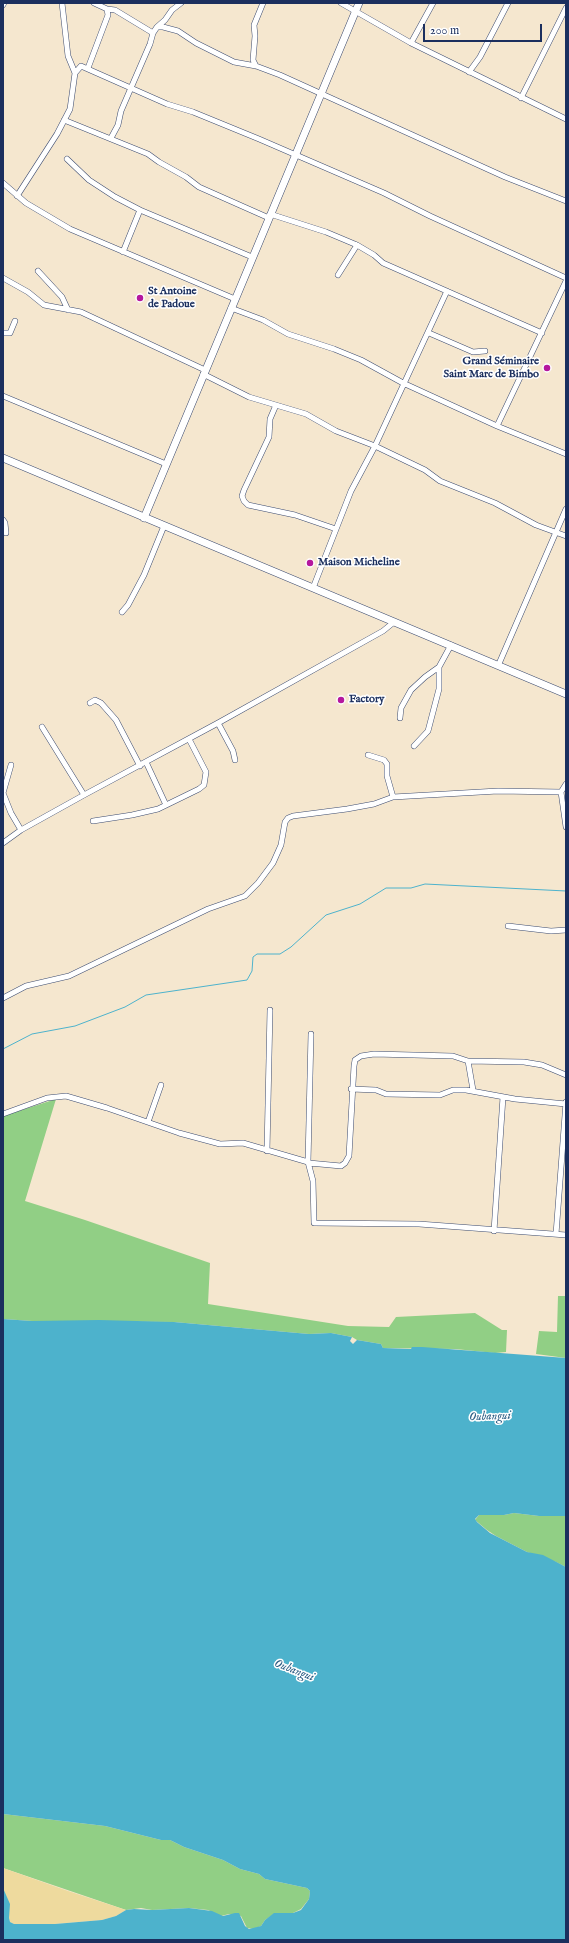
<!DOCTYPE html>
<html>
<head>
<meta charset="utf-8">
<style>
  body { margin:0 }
  #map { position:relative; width:569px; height:1943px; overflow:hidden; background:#f5e7cf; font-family:"IM FELL English",serif }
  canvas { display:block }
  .frame { position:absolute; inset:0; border:4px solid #1b2f5e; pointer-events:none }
  .scale { position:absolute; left:423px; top:24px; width:119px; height:18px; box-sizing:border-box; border:2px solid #1b2f5e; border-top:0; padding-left:5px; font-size:12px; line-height:14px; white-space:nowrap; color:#1b2f5e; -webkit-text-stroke:3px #fff; paint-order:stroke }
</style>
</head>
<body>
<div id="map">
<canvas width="569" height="1943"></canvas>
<div class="frame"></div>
<div class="scale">200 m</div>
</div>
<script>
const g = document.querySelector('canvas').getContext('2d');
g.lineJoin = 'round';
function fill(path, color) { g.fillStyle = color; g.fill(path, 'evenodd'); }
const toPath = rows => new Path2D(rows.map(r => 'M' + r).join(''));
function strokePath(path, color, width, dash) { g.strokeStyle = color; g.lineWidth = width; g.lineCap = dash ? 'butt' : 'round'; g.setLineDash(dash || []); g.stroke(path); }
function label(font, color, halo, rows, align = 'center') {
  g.font = font + ' "IM FELL English",serif'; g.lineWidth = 3; g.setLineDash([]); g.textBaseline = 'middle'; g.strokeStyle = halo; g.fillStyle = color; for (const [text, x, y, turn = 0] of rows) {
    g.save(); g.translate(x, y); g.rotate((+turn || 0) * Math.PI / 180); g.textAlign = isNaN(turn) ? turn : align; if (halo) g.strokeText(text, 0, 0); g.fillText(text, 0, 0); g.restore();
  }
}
const green = toPath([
  [56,1099,25,1201,85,1220,210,1263,208,1304,348,1326,389,1327,396,1317,475,1313,502,1330,507,1330,506,1352,495,1353,455,1349,383,1348,381,1344,357,1340,352,1337,331,1333,309,1334,174,1322,32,1321,3,1319,3,1116],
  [558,1296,566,1296,566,1358,536,1354,539,1331,557,1332],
  [514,1513,539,1516,566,1516,566,1567,556,1562,527,1552,496,1536,487,1530,475,1520,479,1515,504,1515],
  [3,1814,105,1826,161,1840,170,1840,184,1847,223,1860,240,1869,259,1874,265,1879,307,1888,310,1891,309,1899,301,1909,293,1913,274,1914,265,1920,261,1926,254,1929,247,1928,241,1916,229,1914,221,1916,208,1910,189,1908,152,1910,141,1908,126,1910,3,1868]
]);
const sand = toPath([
  [3,1868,68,1891,126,1910,116,1916,102,1920,55,1924,14,1924,10,1922,9,1918,3,1888]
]);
const water = toPath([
  [3,1319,32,1321,99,1320,174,1322,309,1334,331,1333,352,1337,350,1341,353,1344,357,1340,381,1344,383,1348,411,1349,412,1347,422,1347,566,1358,566,1516,539,1516,514,1513,504,1515,479,1515,475,1519,477,1522,490,1533,527,1552,543,1555,566,1567,566,1940,3,1940,3,1888,10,1904,9,1918,10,1922,14,1924,55,1924,102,1920,116,1916,126,1910,134,1909,152,1910,189,1908,212,1911,223,1916,235,1913,239,1913,245,1926,249,1929,261,1926,265,1920,274,1913,293,1913,301,1910,309,1899,310,1891,307,1888,265,1879,259,1874,240,1869,223,1860,184,1847,170,1840,161,1840,105,1826,3,1814]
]);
const stream = toPath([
  [3,1049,32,1034,75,1026,125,1007,146,995,247,980,252,971,253,957,257,954,280,954,291,947,326,915,360,904,386,888,411,888,425,884,566,891]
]);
const minor = toPath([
  [62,3,68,56,75,73],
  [341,3,411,43,566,119],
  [3,5,4,3],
  [107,9,115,10,153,33],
  [157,27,165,20,172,10,181,3],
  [411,43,433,3],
  [256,66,253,60,255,36,254,25,263,3],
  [88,68,108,15,107,9,94,3],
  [469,72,480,57,508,3],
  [521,98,566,8],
  [64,120,148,154,159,162,186,177,199,187,269,218],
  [111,138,118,125,121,111,150,44,153,33,157,27,163,27,178,31,196,43,234,62,256,66,280,75,505,177,566,201],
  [67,159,89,180,115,197,140,210,252,257],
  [3,183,26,203,70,229,235,299],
  [17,196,57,134,70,109,75,73,81,66,167,104,193,112,259,139,384,193,430,216,566,278],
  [270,214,326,232,357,245,374,255,383,263,542,333],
  [123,252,140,210],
  [38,271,62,297,68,310],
  [338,275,357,245],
  [3,278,28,292,44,305,81,312,205,370],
  [231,308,263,320,288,334,334,349,361,360,403,383,497,426,566,454],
  [3,333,10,333,15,321],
  [429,333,473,352,485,351],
  [203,374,249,397,306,414,336,431,375,446,425,470,440,481,495,503,536,525,566,536],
  [3,396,166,464],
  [276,405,270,419,269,437,244,490,242,496,244,501,248,505,295,515,336,529],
  [497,426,566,281],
  [3,520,5,523,6,533],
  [313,588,351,491,375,446,447,291],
  [122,612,128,605,144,575,164,526],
  [498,666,566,509],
  [90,703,95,700,101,703,116,720,140,766],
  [400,718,401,708,411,690,425,677,439,667],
  [218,723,233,751,235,760],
  [42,727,84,795],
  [414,746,428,731,439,689,439,667,451,645],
  [368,755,384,760,387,764,387,776,393,797],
  [146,762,166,805],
  [561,792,566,827],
  [3,793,11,813,21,830],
  [3,793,11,765],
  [93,821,132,815,158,809,199,789,204,785,206,772,189,739],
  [3,843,21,830,84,795,218,723,383,631,394,622],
  [508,926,551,931,566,930],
  [3,998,26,986,69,976,208,909,245,896,258,883,273,863,281,845,285,822,288,818,293,816,347,809,374,804,393,797,498,791,561,792,566,784],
  [468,1061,473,1090],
  [351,1089,376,1090,386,1094,440,1095,453,1090,466,1090,515,1099,566,1104],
  [3,1114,47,1098,66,1096,107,1108,179,1133,220,1144,243,1143,308,1162,313,1181,314,1223,419,1224,566,1235],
  [148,1122,161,1085],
  [267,1151,270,1010],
  [308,1162,311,1034],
  [309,1163,341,1166,345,1163,349,1156,354,1066,355,1060,361,1056,374,1054,453,1056,468,1061,524,1062,542,1065,566,1075],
  [494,1231,503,1097],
  [556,1234,566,1102]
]);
const major = toPath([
  [3,458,566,694],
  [144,518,359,3]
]);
const markers = [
  [140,298,4,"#b5179e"],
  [547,368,4,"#b5179e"],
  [310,563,4,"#b5179e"],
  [341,700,4,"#b5179e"]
];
const poiNames = [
  ["St Antoine",148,292],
  ["de Padoue",148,305],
  ["Grand Séminaire",539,362,"right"],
  ["Saint Marc de Bimbo",539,375,"right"],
  ["Maison Micheline",318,563],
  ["Factory",349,700]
];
const waterNames = [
  ["Oubangui",490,1417,-2],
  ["Oubangui",294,1671,21]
];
fill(green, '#91cf85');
fill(sand, '#eeda9e');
fill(water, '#4db2cc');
strokePath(stream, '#4db2cc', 1);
strokePath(minor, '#3c4b6f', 6);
strokePath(major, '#3c4b6f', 8);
strokePath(minor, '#fff', 5);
strokePath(major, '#fff', 7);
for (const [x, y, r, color] of markers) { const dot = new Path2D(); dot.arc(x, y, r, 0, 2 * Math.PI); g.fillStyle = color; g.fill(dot); strokePath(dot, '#fff', 1.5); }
label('bold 11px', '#1b2f5e', '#fff', poiNames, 'left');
label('italic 12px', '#2c5d84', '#fff', waterNames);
</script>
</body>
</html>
